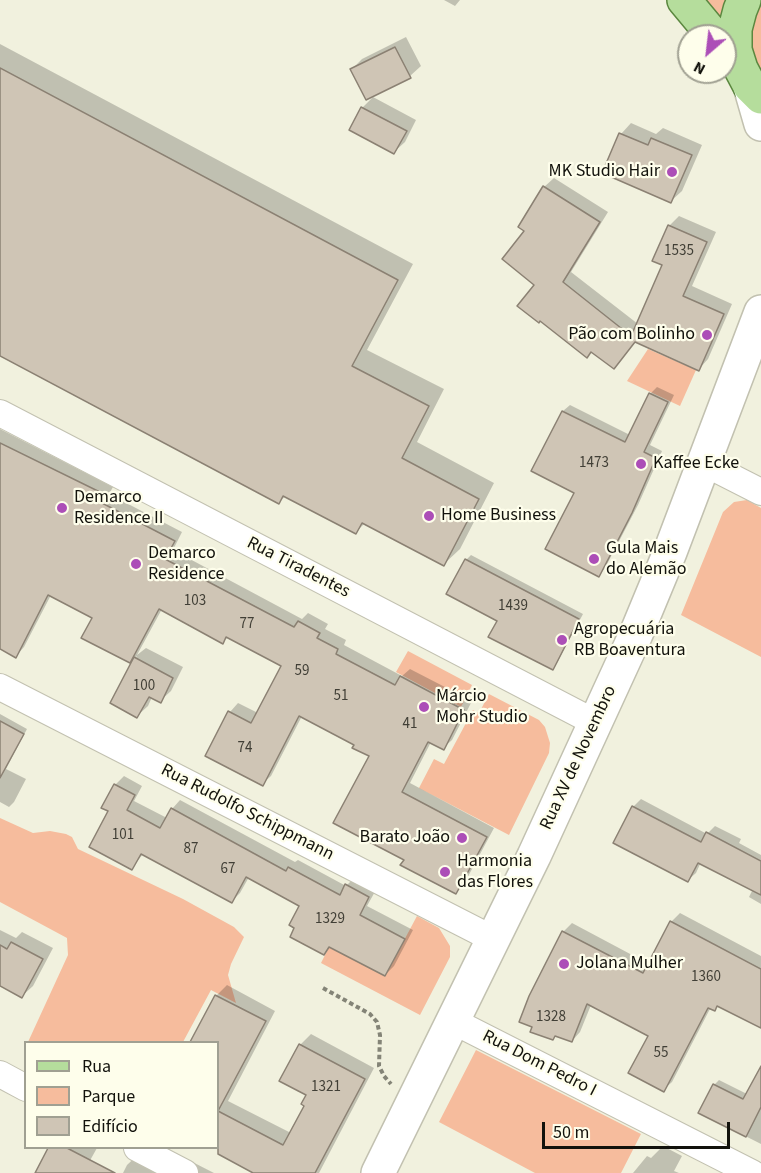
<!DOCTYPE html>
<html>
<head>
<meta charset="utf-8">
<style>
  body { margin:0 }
  #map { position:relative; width:761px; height:1173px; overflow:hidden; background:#f1f1de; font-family:"Source Sans 3",sans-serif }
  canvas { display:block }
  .legend { position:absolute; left:24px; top:1041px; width:195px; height:108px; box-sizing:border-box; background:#fefeeb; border:2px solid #a0a092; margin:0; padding:8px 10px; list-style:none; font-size:18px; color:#12120c }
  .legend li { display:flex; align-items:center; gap:12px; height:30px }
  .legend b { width:30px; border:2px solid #a0a092 }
  .north { position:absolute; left:677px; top:24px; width:60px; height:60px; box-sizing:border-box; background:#fefeeb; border:2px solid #a0a092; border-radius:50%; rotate:208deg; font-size:16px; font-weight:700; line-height:24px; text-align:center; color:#12120c }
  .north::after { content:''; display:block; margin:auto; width:21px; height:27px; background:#ac4eb7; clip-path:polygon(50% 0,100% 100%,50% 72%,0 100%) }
  .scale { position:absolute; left:542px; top:1122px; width:188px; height:27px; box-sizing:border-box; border:3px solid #12120c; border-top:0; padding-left:8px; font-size:18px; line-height:21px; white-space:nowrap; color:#12120c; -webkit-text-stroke:4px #fefeeb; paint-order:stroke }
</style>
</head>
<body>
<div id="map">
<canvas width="761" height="1173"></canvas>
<ul class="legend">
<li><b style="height:8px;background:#b5dd9c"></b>Rua</li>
<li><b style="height:16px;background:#f6bc9d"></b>Parque</li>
<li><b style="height:16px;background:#cfc5b5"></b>Edifício</li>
</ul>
<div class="north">N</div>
<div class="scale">50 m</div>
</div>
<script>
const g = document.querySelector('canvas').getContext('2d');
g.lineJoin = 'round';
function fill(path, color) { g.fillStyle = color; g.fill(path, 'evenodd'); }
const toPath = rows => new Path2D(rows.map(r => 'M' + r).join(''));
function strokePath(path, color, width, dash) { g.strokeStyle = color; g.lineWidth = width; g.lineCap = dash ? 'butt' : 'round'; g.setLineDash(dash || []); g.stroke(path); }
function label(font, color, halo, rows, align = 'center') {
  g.font = font + ' "Source Sans 3",sans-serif'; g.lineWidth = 4.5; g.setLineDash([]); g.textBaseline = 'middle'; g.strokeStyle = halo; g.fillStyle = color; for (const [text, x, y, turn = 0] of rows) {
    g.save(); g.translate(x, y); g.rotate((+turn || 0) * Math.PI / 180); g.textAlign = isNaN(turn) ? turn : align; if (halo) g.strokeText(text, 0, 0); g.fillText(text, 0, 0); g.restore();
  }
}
const green = toPath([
  [700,0,733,0,726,31],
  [758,0,761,0,761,79,747,43],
  [648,349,696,370,680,406,627,381],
  [747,500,761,508,761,657,681,615,723,512,734,502],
  [408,651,472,685,461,707,396,672],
  [489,694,539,720,545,727,550,743,549,753,509,835,419,788,434,759,444,764,473,710,479,713],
  [0,818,33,833,50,831,66,834,72,837,78,849,183,899,234,927,244,937,231,964,228,975,236,1003,211,990,183,1042,28,1042,68,955,67,938,0,902],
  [417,916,439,928,450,946,450,957,420,1015,321,963,329,947,385,976],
  [476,1050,641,1134,621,1173,535,1173,439,1122]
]);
const shadow = toPath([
  [444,0,460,0,455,6],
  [406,37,421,66,410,76,352,69,362,59],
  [0,44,413,264,367,350,444,389,417,442,494,483,460,549,444,564,365,523,356,532,286,495,279,503,0,354],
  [373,97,416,120,405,142,394,152,362,108],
  [631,123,656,134,663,128,702,145,682,191,671,201,621,134],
  [554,178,608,212,571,272,638,324,664,265,669,226,679,216,716,232,692,286,732,304,708,359,699,369,636,341,614,367,537,284,526,230,544,187],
  [657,387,674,395,650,445,662,451,638,505,605,568,599,575,576,492,533,470,563,411,570,405,630,435,650,394],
  [0,429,113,487,109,494,182,532,173,550,302,619,308,613,328,624,325,629,346,640,344,645,402,676,410,669,472,701,452,740,443,748,431,742,410,783,494,828,464,884,456,892,406,859,371,756,356,744,302,716,271,776,262,784,207,756,230,712,238,703,258,713,283,666,228,637,222,643,162,609,137,655,146,648,183,667,171,691,160,701,152,697,148,706,137,716,112,703,137,656,130,661,94,617,51,595,24,647,16,656,0,648],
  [471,555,583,614,557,663,552,668,499,620,466,560],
  [0,714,27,729,6,769,26,779,14,802,9,807,0,802],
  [124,776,142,786,134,801,167,818,172,809,180,800,295,862,298,860,346,886,355,877,377,888,367,906,413,930,394,966,385,975,331,946,324,954,296,927,301,905,249,877,240,893,232,901,143,854,132,868,110,811,115,785],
  [641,799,707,834,715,826,741,839,739,843,761,855,761,904,749,897,753,889,701,862,696,873,688,880,633,807],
  [680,913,761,956,761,1027,718,1005,714,1009,711,1007,672,1082,663,1090,650,1035,591,1005,580,1032,572,1041,563,932,572,923,649,964,671,922],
  [0,930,16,938,22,932,53,948,33,986,22,996,0,986],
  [227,985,275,1011,228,1101,291,1133,306,1105,308,1094,300,1045,311,1034,374,1068,319,1173,256,1173,232,1154,218,1146,218,1042,192,1042,216,996],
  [719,1080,747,1094,761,1089,761,1144,700,1113,714,1085],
  [663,1146,682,1156,674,1171,679,1173,633,1173,647,1156,651,1158],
  [50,1148,97,1148,83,1173,50,1173,40,1167],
  [145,1148,165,1148,214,1173,123,1173,127,1165]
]);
const building = toPath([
  [395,47,411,78,366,100,350,69,395,47],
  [0,68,398,280,352,366,429,406,402,458,479,499,444,566,362,523,356,534,283,496,279,504,0,356,0,68],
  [361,107,407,131,394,154,349,130,361,107],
  [619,133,648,145,651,138,692,155,671,203,602,173,619,133],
  [543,186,600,222,563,282,631,336,662,265,652,261,668,225,707,242,683,296,724,314,699,371,635,342,614,369,591,352,587,358,540,321,539,323,517,306,534,285,502,259,524,231,518,227,543,186],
  [649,393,668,402,644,452,656,458,632,513,599,577,545,549,574,493,531,471,562,411,625,442,649,393],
  [0,443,106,495,102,503,175,541,165,559,294,627,298,621,320,633,317,638,338,649,336,654,395,685,400,676,464,710,444,750,428,742,402,792,487,837,456,894,400,865,404,860,333,823,369,756,352,748,354,745,299,716,263,786,205,756,228,711,251,723,281,666,226,637,223,644,159,609,130,663,81,638,92,618,48,595,16,658,0,649,0,443],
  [465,559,579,619,553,670,488,637,497,621,446,594,465,559],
  [134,657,173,678,161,703,149,697,137,718,110,703,134,657],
  [0,721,24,734,0,778,0,721],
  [114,784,135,795,127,810,160,828,171,808,286,871,288,867,340,895,345,884,369,897,360,915,405,939,385,976,329,947,324,955,290,937,294,928,289,925,299,906,246,877,232,903,141,854,132,870,89,847,108,811,101,808,114,784],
  [632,806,701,842,706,832,761,861,761,895,698,863,688,882,613,843,632,806],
  [670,921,761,969,761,1028,717,1006,715,1011,708,1008,664,1092,628,1073,648,1036,587,1004,572,1042,555,1036,553,1040,530,1032,532,1027,519,1022,529,996,562,931,643,973,670,921],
  [11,942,43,959,22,998,0,986,0,945,7,949,11,942],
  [215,995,266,1021,218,1111,283,1145,304,1106,301,1104,306,1095,279,1081,299,1044,365,1079,315,1173,253,1173,218,1154,218,1042,190,1042,215,995],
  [761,1066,761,1107,746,1137,698,1113,713,1084,743,1099,761,1066],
  [48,1148,67,1148,115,1173,35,1173,48,1148]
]);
const path = toPath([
  [323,988,370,1014,377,1022,380,1035,379,1066,384,1076,391,1084]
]);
const street = toPath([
  [0,413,596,723],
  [704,463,761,492],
  [0,687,493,939],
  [453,1021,752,1173],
  [0,1074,26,1088],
  [137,1148,185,1173]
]);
const secondary = toPath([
  [750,86,761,124],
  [378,1173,534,856,636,634,670,552,761,312]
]);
const primary = toPath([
  [684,0,714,36],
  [744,0,740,10,735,29,735,50,741,69,750,86,761,97]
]);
const markers = [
  [672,172,6,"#ac4eb7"],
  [707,335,6,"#ac4eb7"],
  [641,464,6,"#ac4eb7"],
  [62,508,6,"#ac4eb7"],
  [429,516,6,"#ac4eb7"],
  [594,559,6,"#ac4eb7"],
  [136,564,6,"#ac4eb7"],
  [562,640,6,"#ac4eb7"],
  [424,707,6,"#ac4eb7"],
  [462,838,6,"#ac4eb7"],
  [445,872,6,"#ac4eb7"],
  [564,964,6,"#ac4eb7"]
];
const numberNames = [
  ["1535",679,252],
  ["1473",594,464],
  ["103",195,602],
  ["1439",513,607],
  ["77",247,625],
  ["59",302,672],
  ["100",144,687],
  ["51",341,697],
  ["41",410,725],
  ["74",245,749],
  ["101",123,836],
  ["87",191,850],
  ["67",228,870],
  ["1329",330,920],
  ["1360",706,978],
  ["1328",551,1018],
  ["55",661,1054],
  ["1321",326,1088]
];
const poiNames = [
  ["MK Studio Hair",660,172,"right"],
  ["Pão com Bolinho",695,335,"right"],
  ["Kaffee Ecke",653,464],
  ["Demarco",74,498],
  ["Residence II",74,519],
  ["Home Business",441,516],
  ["Gula Mais",606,549],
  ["do Alemão",606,570],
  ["Demarco",148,554],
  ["Residence",148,575],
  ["Agropecuária",574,630],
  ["RB Boaventura",574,651],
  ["Márcio",436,697],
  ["Mohr Studio",436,718],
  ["Barato João",450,838,"right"],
  ["Harmonia",457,862],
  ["das Flores",457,883],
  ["Jolana Mulher",576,964]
];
const streetNames = [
  ["Rua Tiradentes",298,568,27],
  ["Rua XV de Novembro",579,758,-65],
  ["Rua Rudolfo Schippmann",247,813,27],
  ["Rua Dom Pedro I",539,1064,27]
];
fill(green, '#f6bc9d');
fill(shadow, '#0003');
fill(building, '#cfc5b5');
strokePath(building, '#8b8173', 1.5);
strokePath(street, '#c2c1b0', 28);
strokePath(secondary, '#c2c1b0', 36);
strokePath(primary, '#5b873f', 36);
strokePath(path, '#848477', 4, [4.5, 3]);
strokePath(street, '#fff', 26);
strokePath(secondary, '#fff', 33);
strokePath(primary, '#b5dd9c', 33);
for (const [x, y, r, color] of markers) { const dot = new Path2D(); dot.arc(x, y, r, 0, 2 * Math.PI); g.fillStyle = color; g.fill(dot); strokePath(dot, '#fefeeb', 2); }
label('15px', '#413f36', null, numberNames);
label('18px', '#12120c', '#fefeeb', poiNames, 'left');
label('18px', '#12120c', '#fefeeb', streetNames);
</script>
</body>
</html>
